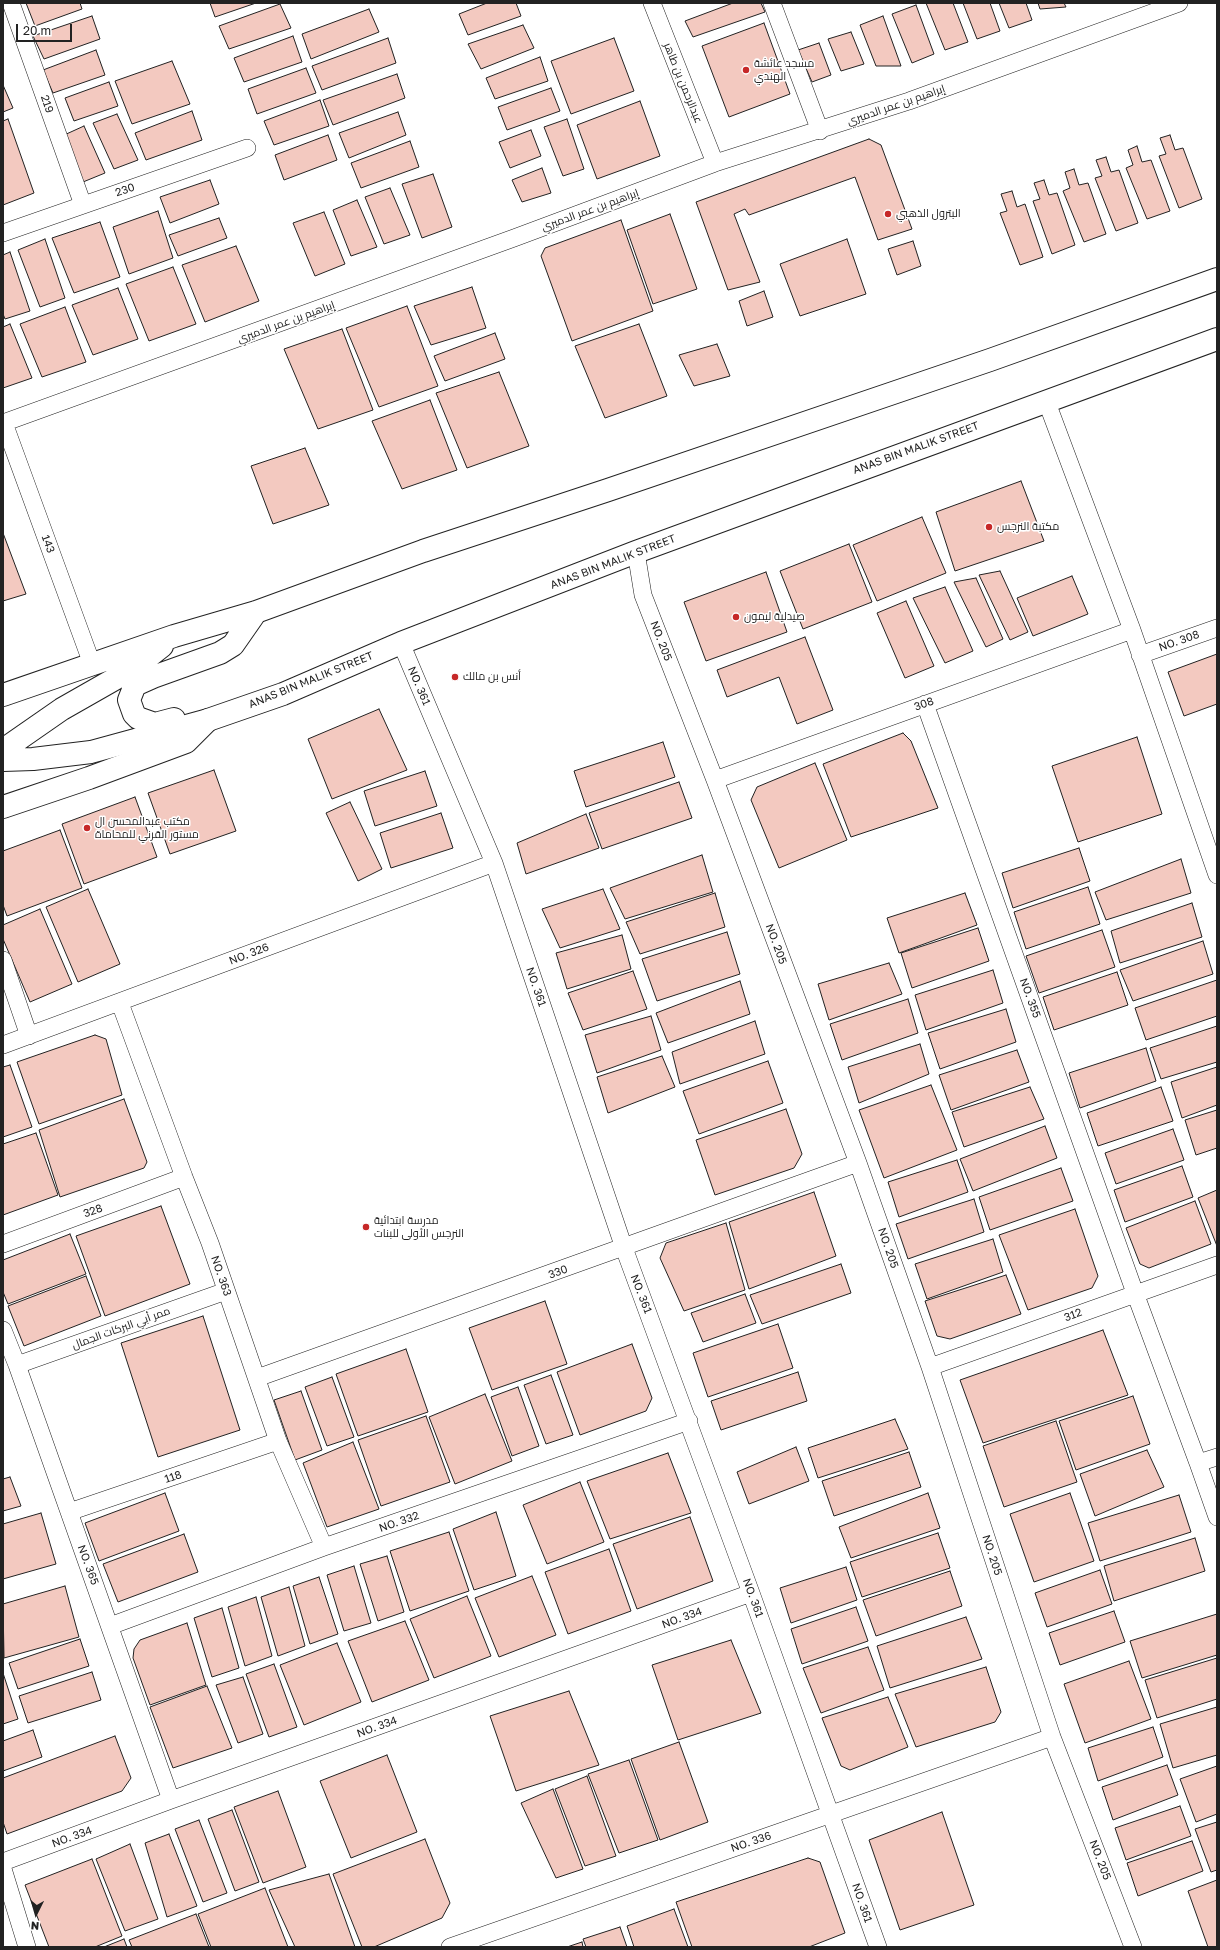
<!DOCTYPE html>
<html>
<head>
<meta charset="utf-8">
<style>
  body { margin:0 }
  #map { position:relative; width:1220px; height:1950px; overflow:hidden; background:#fff; font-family:"Golos Text",sans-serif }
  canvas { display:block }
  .frame { position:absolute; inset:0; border:4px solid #222; pointer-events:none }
  .north { position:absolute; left:16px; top:1894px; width:40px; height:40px; -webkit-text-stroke:3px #fff; paint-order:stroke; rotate:185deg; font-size:11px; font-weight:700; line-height:16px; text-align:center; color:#222 }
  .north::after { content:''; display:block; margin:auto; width:14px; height:18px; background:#222; clip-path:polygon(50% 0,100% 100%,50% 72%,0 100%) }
  .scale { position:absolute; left:16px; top:24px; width:56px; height:18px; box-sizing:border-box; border:2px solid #222; border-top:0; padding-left:5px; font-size:12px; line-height:14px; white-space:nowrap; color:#222; -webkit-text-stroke:3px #fff; paint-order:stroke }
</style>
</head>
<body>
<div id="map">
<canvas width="1220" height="1950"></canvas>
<div class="frame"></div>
<div class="north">N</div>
<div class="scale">20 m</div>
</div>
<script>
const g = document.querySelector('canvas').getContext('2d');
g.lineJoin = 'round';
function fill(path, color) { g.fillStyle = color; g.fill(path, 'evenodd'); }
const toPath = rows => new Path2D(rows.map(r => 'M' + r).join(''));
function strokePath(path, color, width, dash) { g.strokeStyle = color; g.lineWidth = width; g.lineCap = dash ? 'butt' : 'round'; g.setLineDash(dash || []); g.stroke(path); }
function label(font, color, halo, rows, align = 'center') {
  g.font = font + ' "Golos Text",Cairo,sans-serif'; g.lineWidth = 3; g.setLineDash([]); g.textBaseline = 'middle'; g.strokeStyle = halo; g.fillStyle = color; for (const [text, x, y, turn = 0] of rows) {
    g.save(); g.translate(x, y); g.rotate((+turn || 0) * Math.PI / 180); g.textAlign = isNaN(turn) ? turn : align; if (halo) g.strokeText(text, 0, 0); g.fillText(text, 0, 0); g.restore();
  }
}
const building = toPath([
  [26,3,80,3,82,9,35,26,26,3],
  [210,3,256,3,215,17,210,3],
  [487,3,516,3,521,16,468,35,459,14,487,3],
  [733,3,761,3,765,12,693,37,685,21,733,3],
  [926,3,953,3,968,42,945,50,926,3],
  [963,3,990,3,1000,31,977,39,963,3],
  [999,3,1026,3,1032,20,1009,28,999,3],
  [1038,3,1064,3,1066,7,1040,9,1038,3],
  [280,4,291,28,229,49,219,26,280,4],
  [916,5,934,54,912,63,892,14,916,5],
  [369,9,379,32,311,59,302,34,369,9],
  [92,16,100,39,44,59,33,36,92,16],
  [883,16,901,66,876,66,860,25,883,16],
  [764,23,790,94,729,117,702,46,764,23],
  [523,25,534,48,481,69,468,44,523,25],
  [851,32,864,64,841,71,828,39,851,32],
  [293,36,302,62,244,82,234,58,293,36],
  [388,38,396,63,322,90,312,66,388,38],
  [614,38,634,91,571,114,551,61,614,38],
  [819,43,831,75,812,82,798,50,819,43],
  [96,50,105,75,53,93,43,70,96,50],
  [540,57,548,81,495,99,486,78,540,57],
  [172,61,190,104,132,124,115,81,172,61],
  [306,68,316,93,257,114,248,89,306,68],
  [397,74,405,98,333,125,323,100,397,74],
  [109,82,118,106,74,121,65,98,109,82],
  [3,85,13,108,3,112,3,85],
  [551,88,560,111,507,130,498,107,551,88],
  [320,100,329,126,274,145,264,121,320,100],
  [640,101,660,156,597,179,577,125,640,101],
  [192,111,202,140,146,160,135,133,192,111],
  [398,112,406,135,349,158,339,133,398,112],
  [117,114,138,160,114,169,93,123,117,114],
  [8,119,34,193,3,205,3,121,8,119],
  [567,119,584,169,563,176,544,127,567,119],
  [84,126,105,173,83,182,62,136,84,126],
  [531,130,541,156,510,168,499,142,531,130],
  [328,135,337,160,284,180,275,155,328,135],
  [1170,135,1175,150,1183,148,1202,199,1179,208,1159,156,1166,154,1160,138,1170,135],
  [869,139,881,145,912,229,878,240,855,177,749,215,745,209,734,214,760,282,728,290,696,202,869,139],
  [410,141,419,167,361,188,351,163,410,141],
  [1137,146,1142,162,1151,160,1170,211,1147,219,1126,168,1133,165,1128,150,1137,146],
  [1106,157,1111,172,1119,170,1138,223,1116,231,1095,178,1102,176,1096,160,1106,157],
  [542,168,551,193,522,202,512,180,542,168],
  [1074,169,1079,185,1088,183,1106,234,1084,242,1063,191,1070,188,1065,172,1074,169],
  [433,174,452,227,422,238,402,184,433,174],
  [210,180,219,204,170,223,160,197,210,180],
  [1044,180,1049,195,1057,193,1075,245,1052,254,1033,201,1040,199,1034,183,1044,180],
  [390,188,410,235,384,244,365,197,390,188],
  [1012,191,1017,207,1025,204,1043,257,1020,265,1000,213,1007,211,1001,194,1012,191],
  [357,200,377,247,351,256,333,210,357,200],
  [158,211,173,258,129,274,113,227,158,211],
  [324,212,345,264,315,276,293,223,324,212],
  [670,214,697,289,653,304,627,230,670,214],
  [219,218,227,238,178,256,169,235,219,218],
  [621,220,653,311,572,341,541,256,545,248,621,220],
  [100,222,120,277,74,293,52,238,100,222],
  [45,239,65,298,40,307,18,250,45,239],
  [847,239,866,294,800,316,780,264,847,239],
  [913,241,921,266,897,275,888,249,913,241],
  [236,246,259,301,205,322,182,265,236,246],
  [10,252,30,311,5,319,3,314,3,255,10,252],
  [173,267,196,324,149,341,126,284,173,267],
  [472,287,486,328,431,345,414,306,472,287],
  [118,288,138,339,93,355,72,305,118,288],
  [764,291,773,317,747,326,739,301,764,291],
  [407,306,438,386,379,407,346,328,407,306],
  [65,307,86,362,42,377,20,324,65,307],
  [10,324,32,378,3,388,3,327,10,324],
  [639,324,667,396,605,418,575,346,639,324],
  [342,329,373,410,318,429,284,349,342,329],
  [495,333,505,359,445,381,434,356,495,333],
  [717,344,730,376,694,386,679,355,717,344],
  [499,372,529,446,467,468,436,393,499,372],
  [430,400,457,470,402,489,372,421,430,400],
  [305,448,329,505,273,524,251,466,305,448],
  [1021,481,1044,541,955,571,936,512,1021,481],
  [922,517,946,573,877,601,853,545,922,517],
  [3,533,26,594,3,601,3,533],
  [849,544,872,602,803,629,780,571,849,544],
  [1000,571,1028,632,1010,640,979,575,1000,571],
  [766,572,787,632,706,661,684,602,766,572],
  [1072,576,1088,614,1033,636,1017,598,1072,576],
  [976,578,1003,639,986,647,954,582,976,578],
  [945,587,973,651,945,663,913,598,945,587],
  [906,601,934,666,905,678,877,613,906,601],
  [805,637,833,710,797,724,779,677,727,697,717,670,805,637],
  [1217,654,1217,704,1184,716,1168,672,1217,654],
  [379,709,407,770,332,799,308,739,379,709],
  [903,733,911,741,938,808,851,837,823,764,903,733],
  [1137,737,1162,814,1078,842,1052,766,1137,737],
  [663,742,675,777,586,807,574,771,663,742],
  [815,763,847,840,779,868,751,800,757,787,815,763],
  [214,770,236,831,170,854,148,793,214,770],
  [425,771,437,806,375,826,364,791,425,771],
  [679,782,692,818,602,849,589,813,679,782],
  [135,797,157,857,84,884,62,824,135,797],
  [350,802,382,869,358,881,326,813,350,802],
  [441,813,453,848,391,868,380,833,441,813],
  [586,814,599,848,526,874,517,843,586,814],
  [60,830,82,888,7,916,3,905,3,851,60,830],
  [1079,848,1090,881,1013,908,1002,873,1079,848],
  [702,855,713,892,625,919,610,888,702,855],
  [1181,859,1191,893,1106,920,1095,892,1181,859],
  [1088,887,1100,924,1026,949,1014,912,1088,887],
  [88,889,120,964,78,982,46,907,88,889],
  [603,889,620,929,560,948,542,909,603,889],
  [715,893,725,927,640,954,626,922,715,893],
  [965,893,977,925,899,953,887,918,965,893],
  [1192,903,1202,937,1120,963,1111,931,1192,903],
  [40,909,72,984,30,1002,3,939,3,925,40,909],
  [978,928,989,961,912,988,901,953,978,928],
  [1102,930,1115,967,1039,993,1026,956,1102,930],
  [727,932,740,974,657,1001,642,959,727,932],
  [622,935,631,969,567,989,556,953,622,935],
  [1203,941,1213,974,1133,1001,1120,970,1203,941],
  [889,963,902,994,829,1020,818,984,889,963],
  [993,970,1003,1003,926,1030,915,995,993,970],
  [633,971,647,1009,583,1030,568,993,633,971],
  [1117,972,1128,1005,1054,1030,1043,997,1117,972],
  [1217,980,1217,1016,1146,1040,1135,1008,1217,980],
  [740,981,750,1014,668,1043,656,1013,740,981],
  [908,999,918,1033,842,1060,830,1024,908,999],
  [1006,1009,1016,1042,940,1069,928,1033,1006,1009],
  [651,1016,661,1050,597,1073,585,1035,651,1016],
  [755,1021,765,1054,680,1084,672,1052,755,1021],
  [1217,1026,1217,1062,1161,1079,1150,1048,1217,1026],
  [95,1035,106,1039,122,1095,39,1124,17,1062,95,1035],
  [920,1044,929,1074,859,1103,848,1067,920,1044],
  [1146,1048,1156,1081,1080,1108,1069,1073,1146,1048],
  [1017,1050,1029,1082,951,1110,939,1075,1017,1050],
  [662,1056,675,1087,608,1113,597,1077,662,1056],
  [768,1061,783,1103,699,1134,683,1091,768,1061],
  [10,1065,32,1127,3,1137,3,1067,10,1065],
  [1217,1067,1217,1105,1182,1118,1171,1082,1217,1067],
  [931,1085,957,1150,884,1178,859,1110,931,1085],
  [1030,1087,1044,1119,964,1147,952,1112,1030,1087],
  [1161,1087,1173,1121,1098,1146,1087,1113,1161,1087],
  [124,1099,147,1162,144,1168,60,1197,39,1130,124,1099],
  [786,1109,802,1154,794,1168,715,1195,696,1140,786,1109],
  [1217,1110,1217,1148,1196,1155,1185,1120,1217,1110],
  [1045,1126,1057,1158,973,1191,960,1159,1045,1126],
  [1173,1129,1184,1160,1116,1184,1105,1153,1173,1129],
  [36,1133,58,1195,3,1215,3,1144,36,1133],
  [957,1160,968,1192,899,1217,888,1182,957,1160],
  [1182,1166,1193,1197,1125,1222,1114,1190,1182,1166],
  [1061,1168,1073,1201,990,1230,979,1197,1061,1168],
  [1217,1190,1217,1246,1198,1198,1217,1190],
  [814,1192,836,1256,749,1289,729,1222,814,1192],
  [974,1199,984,1232,908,1259,896,1224,974,1199],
  [1195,1201,1211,1244,1149,1268,1140,1264,1126,1228,1195,1201],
  [161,1206,190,1284,105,1316,76,1236,161,1206],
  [1075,1209,1098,1276,1092,1288,1028,1310,999,1235,1075,1209],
  [726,1223,745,1290,684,1311,660,1258,666,1243,726,1223],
  [70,1234,86,1274,8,1304,3,1292,3,1260,70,1234],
  [993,1239,1003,1272,927,1299,915,1264,993,1239],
  [841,1264,851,1293,762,1324,750,1295,841,1264],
  [1006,1275,1021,1314,950,1339,937,1336,925,1301,1006,1275],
  [86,1276,101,1316,24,1346,8,1306,86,1276],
  [745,1294,756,1323,703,1342,691,1313,745,1294],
  [545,1301,567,1364,492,1390,469,1328,545,1301],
  [203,1316,240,1430,158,1457,121,1343,203,1316],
  [778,1324,793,1368,708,1397,693,1353,778,1324],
  [1103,1330,1128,1395,983,1443,960,1380,1103,1330],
  [632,1344,652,1398,646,1411,580,1435,557,1372,632,1344],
  [406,1349,428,1412,358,1436,336,1374,406,1349],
  [798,1372,807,1401,721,1430,711,1401,798,1372],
  [551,1375,573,1435,546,1444,524,1385,551,1375],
  [332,1377,354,1437,327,1446,305,1387,332,1377],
  [518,1387,539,1446,512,1456,491,1397,518,1387],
  [301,1391,322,1450,295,1460,274,1400,301,1391],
  [485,1394,512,1461,455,1484,429,1417,485,1394],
  [1133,1396,1150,1444,1076,1470,1059,1421,1133,1396],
  [426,1416,450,1482,381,1506,358,1440,426,1416],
  [895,1419,908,1449,818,1478,808,1448,895,1419],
  [1056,1421,1077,1482,1004,1507,983,1446,1056,1421],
  [353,1442,379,1509,327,1527,303,1463,353,1442],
  [796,1447,809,1481,749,1504,737,1472,796,1447],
  [1147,1450,1164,1487,1095,1516,1080,1474,1147,1450],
  [909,1452,921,1487,834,1516,822,1481,909,1452],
  [668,1453,691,1513,610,1539,587,1481,668,1453],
  [10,1477,21,1506,3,1511,3,1479,10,1477],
  [580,1482,604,1542,547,1564,523,1505,580,1482],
  [165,1493,179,1531,99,1561,85,1523,165,1493],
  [928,1493,940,1528,851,1558,839,1527,928,1493],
  [1070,1493,1094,1561,1034,1582,1010,1514,1070,1493],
  [1179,1495,1191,1532,1100,1561,1088,1523,1179,1495],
  [496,1512,516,1576,474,1590,453,1529,496,1512],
  [41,1513,56,1564,3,1579,3,1524,41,1513],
  [690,1517,713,1581,637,1609,613,1544,690,1517],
  [449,1532,469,1591,410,1611,390,1551,449,1532],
  [938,1533,950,1568,862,1597,850,1562,938,1533],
  [184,1534,198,1572,118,1602,103,1564,184,1534],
  [1195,1538,1205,1571,1114,1601,1104,1566,1195,1538],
  [609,1549,631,1611,568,1634,545,1572,609,1549],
  [387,1556,404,1612,378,1621,360,1564,387,1556],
  [354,1566,371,1623,344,1631,327,1575,354,1566],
  [846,1567,857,1600,791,1623,780,1588,846,1567],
  [1100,1570,1112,1604,1047,1627,1035,1593,1100,1570],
  [950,1571,962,1606,876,1636,863,1600,950,1571],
  [532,1576,556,1635,499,1657,475,1598,532,1576],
  [319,1577,338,1634,310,1644,293,1586,319,1577],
  [65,1586,79,1637,4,1658,3,1604,65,1586],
  [289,1587,305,1646,278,1656,261,1597,289,1587],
  [467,1596,491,1656,434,1678,410,1619,467,1596],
  [256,1597,272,1656,245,1666,228,1607,256,1597],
  [856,1607,868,1641,802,1664,791,1629,856,1607],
  [222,1608,239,1668,212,1677,194,1618,222,1608],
  [1114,1611,1125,1642,1060,1665,1049,1633,1114,1611],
  [1217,1614,1217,1655,1142,1678,1130,1641,1217,1614],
  [966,1617,982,1659,890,1688,877,1646,966,1617],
  [405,1621,429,1680,372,1702,348,1641,405,1621],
  [187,1623,206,1685,150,1705,133,1658,134,1649,140,1640,187,1623],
  [80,1639,89,1666,18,1689,9,1663,80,1639],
  [731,1640,761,1713,678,1740,652,1665,731,1640],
  [337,1643,361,1702,304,1725,280,1665,337,1643],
  [868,1647,884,1690,821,1713,803,1668,868,1647],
  [1217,1658,1217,1699,1157,1718,1145,1680,1217,1658],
  [1129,1661,1151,1719,1085,1743,1064,1684,1129,1661],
  [274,1664,297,1727,269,1737,246,1674,274,1664],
  [986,1667,1001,1712,995,1722,916,1747,895,1694,986,1667],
  [92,1672,101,1700,28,1723,19,1696,92,1672],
  [3,1673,18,1719,3,1724,3,1673],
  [243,1677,263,1734,238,1743,216,1685,243,1677],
  [207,1686,232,1748,173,1768,150,1707,207,1686],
  [569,1691,599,1765,516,1791,490,1716,569,1691],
  [888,1697,908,1747,850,1770,841,1766,822,1718,888,1697],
  [1217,1707,1217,1755,1173,1768,1160,1724,1217,1707],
  [1153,1727,1163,1757,1098,1781,1088,1748,1153,1727],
  [33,1730,42,1757,3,1771,3,1741,33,1730],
  [115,1736,131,1778,122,1791,7,1834,3,1822,3,1778,115,1736],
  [679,1742,708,1822,660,1840,631,1759,679,1742],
  [387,1755,417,1832,351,1858,320,1781,387,1755],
  [629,1760,658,1840,619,1853,588,1774,629,1760],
  [1167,1765,1178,1795,1113,1820,1102,1787,1167,1765],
  [1217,1766,1217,1814,1196,1822,1180,1779,1217,1766],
  [587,1776,616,1856,585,1866,555,1789,587,1776],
  [553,1789,583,1869,556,1878,521,1803,553,1789],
  [278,1791,306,1867,263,1883,234,1807,278,1791],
  [1180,1806,1191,1836,1126,1860,1115,1828,1180,1806],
  [232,1810,259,1882,235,1891,208,1819,232,1810],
  [942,1812,974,1905,900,1930,869,1840,942,1812],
  [199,1820,227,1893,203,1902,175,1829,199,1820],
  [1217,1822,1217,1870,1211,1872,1195,1829,1217,1822],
  [169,1834,197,1906,167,1917,145,1843,169,1834],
  [425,1839,450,1903,442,1918,374,1947,362,1947,333,1874,425,1839],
  [1192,1841,1203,1871,1138,1896,1127,1863,1192,1841],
  [130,1844,158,1919,125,1931,96,1859,130,1844],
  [808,1858,820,1862,845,1933,809,1947,692,1947,676,1902,808,1858],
  [92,1859,122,1936,95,1947,49,1947,25,1885,92,1859],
  [329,1874,355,1947,295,1947,269,1890,329,1874],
  [1217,1880,1217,1947,1208,1947,1188,1891,1217,1880],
  [265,1888,288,1947,211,1947,198,1914,265,1888],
  [674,1909,688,1947,634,1947,627,1926,674,1909],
  [196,1914,209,1947,132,1947,129,1940,196,1914],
  [620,1927,627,1947,586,1947,583,1939,620,1927],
  [124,1939,127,1947,104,1947,124,1939],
  [582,1942,583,1947,567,1947,582,1942]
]);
const minor = toPath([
  [11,3,83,205],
  [652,3,715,163],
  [772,3,820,131],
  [3,233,247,148],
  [1046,400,1132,630,1217,875],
  [3,423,514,238,715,163,909,101,1179,3],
  [4,423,92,664],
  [636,552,643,595,715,780,858,1163,930,1367,1052,1737,1133,1947],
  [401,643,494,863,624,1248,751,1593,878,1947],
  [1140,655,1217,628],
  [925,704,1135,1293,1198,1463],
  [715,780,1132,630],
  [3,960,29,1036],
  [120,1003,184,1177,210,1243,278,1441,324,1547],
  [3,1045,494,863],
  [3,1244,184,1177],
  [3,1330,17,1365,171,1800],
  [17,1365,226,1291],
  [930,1367,1217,1265],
  [257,1378,858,1163],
  [1217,1457,1198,1463,1217,1517],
  [69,1512,278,1441],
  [110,1626,324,1547,689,1421],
  [3,1862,171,1800,751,1593],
  [3,1869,27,1947],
  [450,1947,1052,1737]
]);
const secondary = toPath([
  [3,807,89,778,186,742,208,720]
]);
const primary = toPath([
  [3,695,174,636,256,612,423,551,608,490,990,360,1217,279],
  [174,719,155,724,138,718,134,714,129,700,135,685,153,677,220,653,233,645,256,612],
  [3,750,62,709,134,668,162,646],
  [3,760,33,759,91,752,208,720,283,694,401,643,636,552,1217,339]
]);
const markers = [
  [746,70,4,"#c62828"],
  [888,214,4,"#c62828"],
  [989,527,4,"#c62828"],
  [736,617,4,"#c62828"],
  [455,677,4,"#c62828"],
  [87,828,4,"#c62828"],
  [366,1227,4,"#c62828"]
];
const poiNames = [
  ["مسجد عائشة",754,64],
  ["الهندي",754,77],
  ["البترول الذهبي",896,214],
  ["مكتبة النرجس",997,527],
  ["صيدلية ليمون",744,617],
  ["أنس بن مالك",463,677],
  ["مكتب عبدالمحسن ال",95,822],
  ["مستور القرني للمحاماة",95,835],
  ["مدرسة ابتدائية",374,1221],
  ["النرجس الأولى للبنات",374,1234]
];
const streetNames = [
  ["عبدالرحمن بن طاهر",683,83,68],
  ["219",47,104,71],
  ["إبراهيم بن عمر الدميري",896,105,-19],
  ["230",125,190,-19],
  ["إبراهيم بن عمر الدميري",590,210,-20],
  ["إبراهيم بن عمر الدميري",286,322,-20],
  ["ANAS BIN MALIK STREET",916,448,-20],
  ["143",48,544,70],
  ["ANAS BIN MALIK STREET",613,562,-21],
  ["NO. 205",661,641,69],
  ["NO. 308",1179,641,-19],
  ["ANAS BIN MALIK STREET",311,680,-22],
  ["NO. 361",419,686,67],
  ["308",924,704,-20],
  ["NO. 205",776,944,70],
  ["NO. 326",249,954,-21],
  ["NO. 361",536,987,71],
  ["NO. 355",1030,998,70],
  ["328",93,1211,-20],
  ["NO. 205",888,1248,71],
  ["330",558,1272,-20],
  ["NO. 363",221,1276,71],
  ["NO. 361",641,1294,69],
  ["312",1073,1315,-20],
  ["ممر أبي البركات الجمال",121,1328,-20],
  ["118",173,1477,-19],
  ["NO. 332",399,1522,-19],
  ["NO. 205",992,1555,72],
  ["NO. 365",88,1565,70],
  ["NO. 361",753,1598,70],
  ["NO. 334",682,1618,-20],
  ["NO. 334",377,1727,-20],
  ["NO. 334",72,1837,-20],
  ["NO. 336",751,1842,-19],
  ["NO. 205",1100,1860,69],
  ["NO. 361",862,1903,71]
];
fill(building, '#f3c9c0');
strokePath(building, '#222', 1);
strokePath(minor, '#222', 18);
strokePath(secondary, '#222', 24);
strokePath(primary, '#222', 24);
strokePath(minor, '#fff', 17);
strokePath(secondary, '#fff', 22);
strokePath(primary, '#fff', 22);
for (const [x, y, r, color] of markers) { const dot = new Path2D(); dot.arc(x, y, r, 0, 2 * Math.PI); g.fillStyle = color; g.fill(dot); strokePath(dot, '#fff', 1.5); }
label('11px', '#222', '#fff', poiNames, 'left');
label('11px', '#222', '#fff', streetNames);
</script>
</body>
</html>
